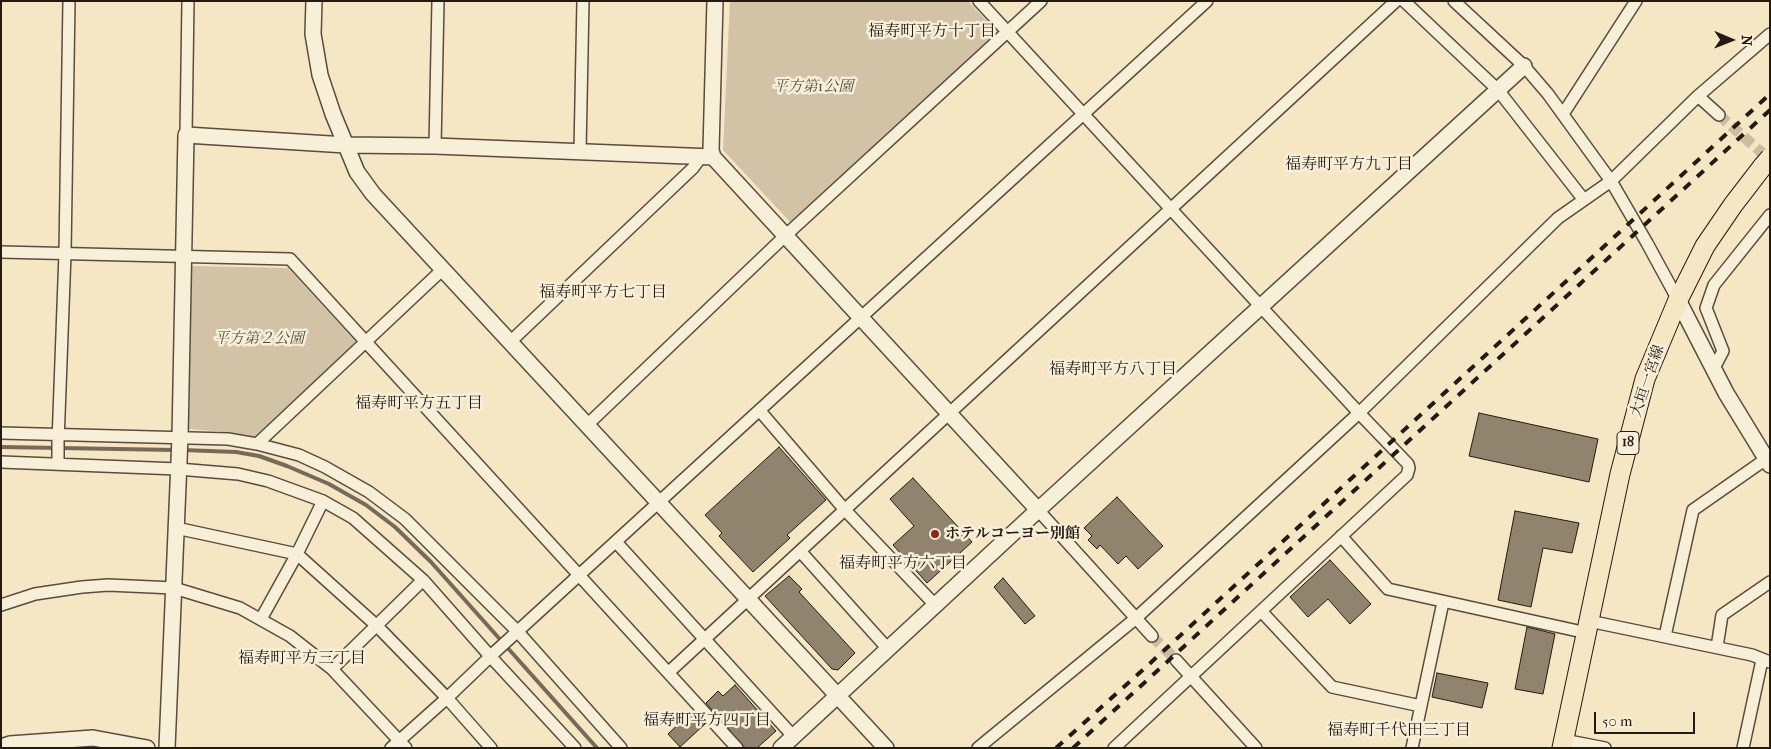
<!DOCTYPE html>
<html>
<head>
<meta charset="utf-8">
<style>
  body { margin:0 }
  #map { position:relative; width:1771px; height:749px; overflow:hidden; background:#f5e6c4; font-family:"IM FELL French Canon",serif }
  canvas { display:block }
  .frame { position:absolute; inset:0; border:2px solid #251913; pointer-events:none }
  .north { position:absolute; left:1706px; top:15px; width:50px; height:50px; -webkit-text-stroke:4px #f8efd9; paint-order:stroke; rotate:91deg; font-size:14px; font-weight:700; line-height:20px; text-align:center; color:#251913 }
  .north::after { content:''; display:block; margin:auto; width:18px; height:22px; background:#251913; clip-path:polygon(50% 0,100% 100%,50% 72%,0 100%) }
  .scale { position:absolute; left:1594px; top:712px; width:101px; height:22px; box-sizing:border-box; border:2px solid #251913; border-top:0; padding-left:6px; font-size:15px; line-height:18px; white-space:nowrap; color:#251913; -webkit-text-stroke:4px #f8efd9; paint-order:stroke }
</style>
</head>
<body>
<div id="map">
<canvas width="1771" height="749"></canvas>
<div class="frame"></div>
<div class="north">N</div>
<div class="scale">50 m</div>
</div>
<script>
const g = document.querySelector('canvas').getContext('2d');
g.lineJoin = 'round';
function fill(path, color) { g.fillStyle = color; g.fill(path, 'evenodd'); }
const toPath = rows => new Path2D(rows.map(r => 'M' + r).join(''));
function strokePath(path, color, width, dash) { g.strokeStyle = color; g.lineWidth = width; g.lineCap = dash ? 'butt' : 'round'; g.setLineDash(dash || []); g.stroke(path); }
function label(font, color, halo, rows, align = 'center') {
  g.font = font + ' "IM FELL French Canon","Noto Serif JP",serif'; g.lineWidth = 5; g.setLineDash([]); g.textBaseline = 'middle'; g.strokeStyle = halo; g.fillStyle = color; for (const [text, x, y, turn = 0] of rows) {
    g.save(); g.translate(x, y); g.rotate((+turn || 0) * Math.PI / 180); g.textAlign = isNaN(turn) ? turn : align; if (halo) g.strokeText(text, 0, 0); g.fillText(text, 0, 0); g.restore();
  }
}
const green = toPath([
  [730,1,968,1,998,33,791,223,723,150],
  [192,266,288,268,356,342,256,438,227,432,188,429]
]);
const stream = toPath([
  [1,447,176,450],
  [183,450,236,452,259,456,287,466,329,484,366,505,395,527,431,562,597,748]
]);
const building = toPath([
  [1479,413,1598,439,1589,482,1469,456,1479,413],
  [779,447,826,500,787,535,790,538,753,572,719,536,722,533,705,515,779,447],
  [913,478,972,542,927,583,893,545,914,526,890,499,913,478],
  [1117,497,1163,546,1138,569,1126,556,1118,564,1100,545,1097,549,1088,540,1092,536,1084,528,1117,497],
  [1515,511,1579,523,1572,553,1543,548,1531,607,1498,600,1515,511],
  [1330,560,1371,604,1350,624,1328,599,1308,617,1290,597,1330,560],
  [789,576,802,589,799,592,855,653,838,670,832,669,765,596,789,576],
  [1003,578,1035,616,1025,624,994,587,1003,578],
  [1527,627,1555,634,1543,694,1515,689,1527,627],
  [1437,673,1488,683,1482,708,1432,697,1437,673],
  [735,685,776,731,757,748,745,748,706,703,718,691,723,696,735,685],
  [690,713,692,715,695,713,705,724,680,747,668,734,690,713]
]);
const minorTunnel = toPath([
  [1719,115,1770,160],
  [1152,636,1176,660]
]);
const minor = toPath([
  [979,1,1359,413,1408,464,1409,468,1407,475,1114,748],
  [1404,1,1498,90,1584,200],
  [1454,1,1524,66,1548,94,1611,181,1647,243,1678,300],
  [1698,96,1719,115],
  [1563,114,1636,1],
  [186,135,188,1],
  [435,146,438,1],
  [580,151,583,1],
  [1,252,290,259,737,748],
  [509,343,693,168,701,157],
  [1713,370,1723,351,1706,308,1714,285,1770,215],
  [760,411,845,510,935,605],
  [586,426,785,236,1041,1],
  [1,433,228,439,257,444,299,455,325,467,369,492,405,519,518,632,621,748],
  [257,444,442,270],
  [1,462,178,469,238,474,268,481,323,501,353,518,423,580,490,656,575,748],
  [59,464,58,460,58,442,65,253,69,1],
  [1038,510,1152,636],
  [176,528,297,554,377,626,447,698,491,748],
  [1341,536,1388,589,1587,633],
  [616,542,793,736],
  [800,551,888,649],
  [1,605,35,594,82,587,108,585,174,588,240,608,290,636,332,669,406,748],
  [1262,612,1332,687,1421,706],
  [261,619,297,554,323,501],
  [1589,621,1752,655,1770,662],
  [1665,636,1693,510,1766,459],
  [1717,647,1722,615,1770,582],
  [1176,660,1256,748],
  [332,669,423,580],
  [669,672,1396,1],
  [1564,740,1605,748],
  [391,748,447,698,496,651,1207,1],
  [978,748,1135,619,1359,413,1558,218,1611,181,1698,96,1770,34],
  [1412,748,1443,602],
  [1743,748,1762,660]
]);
const tertiary = toPath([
  [314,1,313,34,320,75,333,114,357,172,373,194,886,748],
  [715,1,711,150,713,157,1038,510],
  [1678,300,1726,393,1770,465],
  [1,747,10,744,93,738,147,748],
  [167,748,180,437,186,135,346,145,435,146,713,157],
  [781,748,1038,510,1524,66]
]);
const primary = toPath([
  [1562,748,1620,474,1645,379,1678,300,1705,246,1733,205,1763,166]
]);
const rail = toPath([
  [1056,748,1146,667,1770,94],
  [1073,748,1770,110]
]);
const primaryBridge = toPath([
  [1763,166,1770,158]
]);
const markers = [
  [935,534,5,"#8f2418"]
];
const shields = [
  [1628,443,22]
];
const shieldNames = [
  ["18",1628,443]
];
const parkNames = [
  ["平方第1公園",813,87],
  ["平方第２公園",259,339]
];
const streetNames = [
  ["大垣一宮線",1648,381,-71]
];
const poiNames = [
  ["ホテルコーヨー別館",945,534]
];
const neighbourhoodNames = [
  ["福寿町平方十丁目",932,32],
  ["福寿町平方九丁目",1349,165],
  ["福寿町平方七丁目",603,293],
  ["福寿町平方八丁目",1113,370],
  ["福寿町平方五丁目",419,404],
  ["福寿町平方六丁目",903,564],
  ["福寿町平方三丁目",302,659],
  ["福寿町平方四丁目",707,721],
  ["福寿町千代田三丁目",1399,731]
];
fill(green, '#d2c3a6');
strokePath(stream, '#776a59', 4);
fill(building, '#91846f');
strokePath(building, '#251913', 1);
strokePath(minorTunnel, '#cbbda1', 11, [11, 5.5]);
strokePath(minor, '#594c3f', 14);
strokePath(tertiary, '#594c3f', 18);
strokePath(primary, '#251913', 21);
strokePath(minor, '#f8efd9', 11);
strokePath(tertiary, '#f8efd9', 15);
strokePath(primary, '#f5e6c4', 19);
strokePath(rail, '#251913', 4, [9, 9]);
strokePath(primaryBridge, '#251913', 21, []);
strokePath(primaryBridge, '#f5e6c4', 19);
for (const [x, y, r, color] of markers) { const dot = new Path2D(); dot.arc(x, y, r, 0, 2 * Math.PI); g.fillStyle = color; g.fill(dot); strokePath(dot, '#f8efd9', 2); }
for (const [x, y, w] of shields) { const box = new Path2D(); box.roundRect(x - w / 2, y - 11.5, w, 23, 4); g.fillStyle = '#f8efd9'; g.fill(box); strokePath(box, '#251913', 1); }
label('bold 14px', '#251913', null, shieldNames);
label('italic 15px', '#594c3f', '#f8efd9', parkNames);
label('15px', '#251913', '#f8efd9', streetNames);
label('bold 15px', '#251913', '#f8efd9', poiNames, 'left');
label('16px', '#251913', '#f8efd9', neighbourhoodNames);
</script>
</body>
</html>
